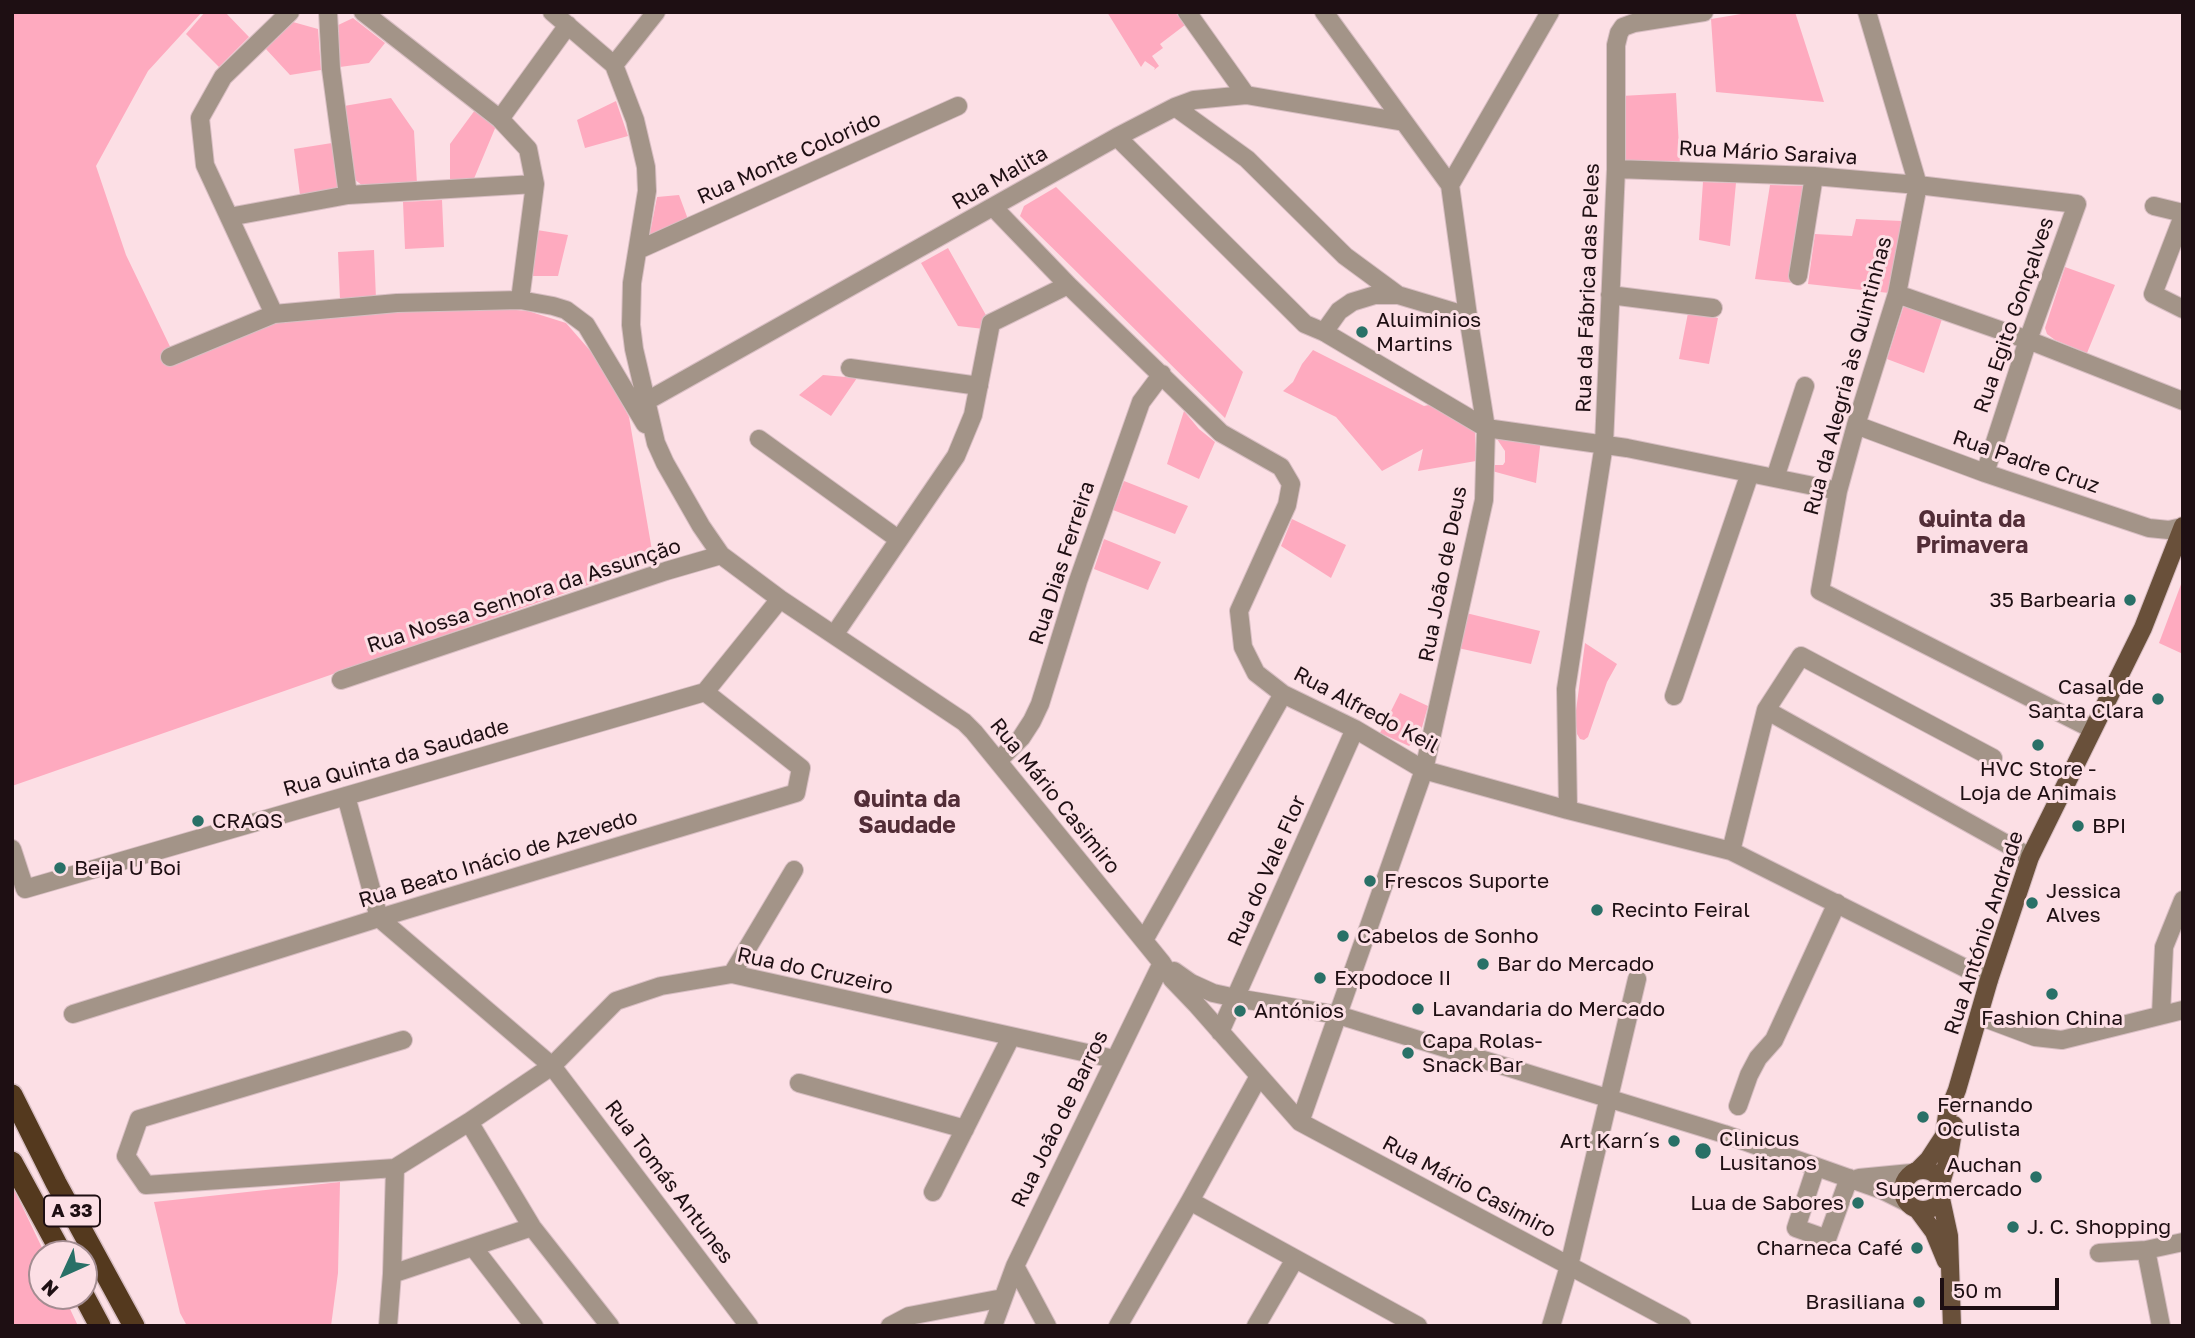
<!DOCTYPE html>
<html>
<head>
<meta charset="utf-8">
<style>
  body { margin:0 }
  #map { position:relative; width:2195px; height:1338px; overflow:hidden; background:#fcdfe5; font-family:"Golos Text",sans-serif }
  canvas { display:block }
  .frame { position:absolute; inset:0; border:14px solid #1e0f13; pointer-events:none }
  .north { position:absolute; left:28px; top:1240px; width:70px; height:70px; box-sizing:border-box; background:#fcdfe5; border:2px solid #a38c91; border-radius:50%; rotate:225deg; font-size:19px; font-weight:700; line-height:28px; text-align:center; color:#1e0f13 }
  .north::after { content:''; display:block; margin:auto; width:24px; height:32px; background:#297067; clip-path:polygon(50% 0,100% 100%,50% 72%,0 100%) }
  .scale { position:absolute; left:1940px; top:1278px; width:119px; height:32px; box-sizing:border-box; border:4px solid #1e0f13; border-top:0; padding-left:9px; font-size:21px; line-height:24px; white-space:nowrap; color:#1e0f13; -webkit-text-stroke:5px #fcdfe5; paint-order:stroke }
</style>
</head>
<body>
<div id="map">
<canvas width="2195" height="1338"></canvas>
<div class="frame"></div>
<div class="north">N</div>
<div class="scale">50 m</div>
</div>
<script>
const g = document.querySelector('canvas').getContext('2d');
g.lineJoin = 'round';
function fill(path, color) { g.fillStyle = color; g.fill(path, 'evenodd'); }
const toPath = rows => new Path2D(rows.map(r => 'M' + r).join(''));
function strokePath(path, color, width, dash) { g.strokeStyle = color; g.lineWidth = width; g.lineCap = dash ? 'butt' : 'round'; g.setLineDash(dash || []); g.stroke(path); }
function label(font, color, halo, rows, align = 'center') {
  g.font = font + ' "Golos Text",sans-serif'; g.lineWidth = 6; g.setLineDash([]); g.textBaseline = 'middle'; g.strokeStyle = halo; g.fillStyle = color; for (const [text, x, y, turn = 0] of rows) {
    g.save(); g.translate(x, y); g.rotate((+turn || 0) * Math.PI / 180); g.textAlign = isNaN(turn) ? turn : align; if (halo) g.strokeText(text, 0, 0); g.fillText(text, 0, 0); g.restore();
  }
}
const green = toPath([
  [12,12,202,12,148,71,96,166,126,255,176,359,270,319,482,307,528,311,566,323,601,363,629,417,654,562,12,786],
  [205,12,225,12,249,37,219,67,186,34],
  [1107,12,1175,12,1185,25,1160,44,1163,48,1152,56,1159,66,1154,70,1155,68,1145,61,1141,67],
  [1753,12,1795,12,1824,102,1716,92,1711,19],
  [353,18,385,43,369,63,340,67,334,27],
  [293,22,318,29,321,70,290,75,265,48],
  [1676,93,1680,165,1629,162,1626,160,1624,157,1621,96],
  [391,98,414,131,417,184,363,186,354,179,344,106],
  [616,101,628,136,585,148,577,120],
  [475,110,496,126,473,181,450,182,450,144],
  [332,143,338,188,335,190,300,195,294,149],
  [1703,182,1736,183,1730,246,1699,240],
  [1770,185,1807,186,1793,283,1755,279],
  [1056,187,1243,372,1225,418,1020,216,1024,206],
  [679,195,689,222,651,235,650,233,657,197],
  [442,200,444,247,405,249,403,202],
  [1856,219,1902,221,1889,293,1808,284,1815,234,1852,236],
  [537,230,568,235,558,276,530,276],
  [948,248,987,317,984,329,958,326,921,263],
  [374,250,376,299,340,300,338,252],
  [2065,267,2115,285,2087,353,2055,340,2047,334,2045,328],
  [1904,305,1942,319,1924,373,1887,359],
  [1688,313,1718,318,1709,364,1679,359],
  [1313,350,1424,406,1438,403,1475,429,1476,461,1418,471,1423,449,1382,471,1336,417,1283,391,1293,382,1302,364],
  [823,375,857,378,831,416,799,395],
  [1184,411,1199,429,1215,442,1199,479,1167,464],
  [1514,422,1542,429,1536,483,1492,471,1493,465,1503,465,1505,462,1505,451,1495,436,1498,423],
  [1124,481,1188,506,1175,534,1113,510],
  [1292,519,1346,545,1331,578,1281,546],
  [1104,539,1161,562,1148,590,1094,569],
  [2183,579,2183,654,2159,643],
  [1466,613,1540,631,1531,664,1458,648],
  [1585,643,1617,664,1607,682,1588,737,1584,740,1580,739,1577,734,1575,718],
  [1400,693,1428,706,1419,738,1409,746,1380,733],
  [340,1182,338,1273,331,1326,187,1326,180,1313,154,1202],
  [12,1185,45,1254,42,1254,42,1296,64,1296,78,1326,12,1326]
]);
const minor = toPath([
  [328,12,331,69,348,195],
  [363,12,500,119,528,149,535,184,520,300],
  [552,12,614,65,635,120,646,167,647,191,632,283,631,325,634,349,656,443,665,463,701,526,721,555,780,599,964,722,974,732,1162,963,1172,979,1196,1004,1300,1122,1682,1326],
  [1187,12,1246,95],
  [1867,12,1918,185,1897,294,1856,425,1838,491,1820,591,2092,729],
  [614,65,656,12],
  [1175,107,1247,159,1345,256,1398,295],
  [500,119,568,25],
  [1117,137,1305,324,1324,332,1486,428,1627,448,1838,491],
  [1616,169,1814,176,1918,185,2077,204,2028,340,1985,473],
  [1450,185,1550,12],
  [2154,206,2183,213],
  [994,208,1068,285,1221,433,1281,467,1291,484,1287,505,1239,611,1243,647,1256,673,1283,694,1355,729,1424,770,1568,810,1731,851,1989,980],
  [2183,216,2153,294,2183,309],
  [229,217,348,195,535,184],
  [638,250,958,106],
  [1798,276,1814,176],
  [1897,294,2028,340,2183,401],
  [1610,295,1713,308],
  [274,314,205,165,200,118,223,77,290,12],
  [1324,332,1339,311,1352,302,1375,295,1398,295,1468,316],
  [170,357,274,314,397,303,520,300,553,306,566,310,586,325,645,424],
  [850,368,979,386],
  [645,402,1117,137,1175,107,1194,100,1246,95,1404,122],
  [1856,425,1985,473,2149,528,2169,530,2182,527],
  [759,439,898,539],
  [1775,478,1805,386],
  [834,635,956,456,973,415,991,323,1068,285],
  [341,680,666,571,721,555],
  [1674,696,1750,473],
  [1766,710,1801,656,1993,758],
  [998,761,1021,738,1032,721,1040,704,1078,581,1141,402,1162,374],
  [346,796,379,918,552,1066,749,1326],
  [1568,810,1566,689,1604,444,1616,169,1616,45,1619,33,1623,27,1634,23,1704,12],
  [12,849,25,889,705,692,780,599],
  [1731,851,1766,710,2030,857],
  [1144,940,1283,694],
  [1174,971,1191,983,1213,993,1236,998,1338,1015,1724,1134,1882,1190,1906,1202],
  [732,974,794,870],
  [73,1014,379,918,796,793,801,768,705,692],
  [2161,1015,2164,947,2183,900],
  [1979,1016,2035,1037,2062,1040,2183,1010],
  [1220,1032,1355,729],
  [403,1040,139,1119,126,1156,146,1185,395,1168,469,1122,552,1066,616,1001,661,986,732,974,1114,1059],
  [799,1083,965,1129],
  [1738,1106,1749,1075,1758,1058,1774,1040,1837,903],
  [469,1122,532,1227,610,1326],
  [1300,1122,1424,770,1484,500,1486,428,1468,316,1450,185,1324,12],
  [1816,1167,1796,1228,1827,1239,1849,1178],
  [1859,1178,1911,1173],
  [933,1192,1011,1037],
  [1190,1201,1418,1326],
  [473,1247,534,1326],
  [2099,1253,2146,1250],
  [1015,1266,1047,1326],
  [392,1274,532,1227],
  [388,1326,392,1274,395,1168],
  [890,1326,909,1316,1003,1298],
  [993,1326,1015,1266,1162,963],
  [1118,1326,1190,1201,1259,1076],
  [1256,1326,1295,1259],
  [1551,1326,1569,1266,1637,979],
  [2161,1326,2146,1250,2183,1242]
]);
const major = toPath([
  '1903 1190a20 20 0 1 1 40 0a20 20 0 1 1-40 0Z',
  [1917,1171,1929,1159,1944,1136,1947,1115,1957,1090,1989,980,2030,857,2143,628,2183,526],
  [1941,1183,1949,1156,1954,1125],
  [1941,1199,1949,1236,1952,1326],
  [1917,1209,1934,1232,1946,1261]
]);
const highway = toPath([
  [12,1095,56,1183,134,1326],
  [12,1162,62,1254],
  [84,1296,100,1326]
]);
const markers = [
  [1362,332,7,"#297067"],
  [2130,600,7,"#297067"],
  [2158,699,7,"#297067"],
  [2038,745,7,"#297067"],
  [198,821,7,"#297067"],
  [2078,826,7,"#297067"],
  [60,868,7,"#297067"],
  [1370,881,7,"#297067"],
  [2032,903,7,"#297067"],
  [1597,910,7,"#297067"],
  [1343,936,7,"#297067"],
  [1483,964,7,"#297067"],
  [1320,978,7,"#297067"],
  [2052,994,7,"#297067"],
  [1418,1009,7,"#297067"],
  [1240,1011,7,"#297067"],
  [1408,1053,7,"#297067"],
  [1923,1117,7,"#297067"],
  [1674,1141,7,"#297067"],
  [1703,1151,9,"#297067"],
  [2036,1177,7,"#297067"],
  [1858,1203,7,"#297067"],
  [2013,1227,7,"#297067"],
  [1917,1248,7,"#297067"],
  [1919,1302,7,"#297067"]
];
const shields = [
  [72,1211,56]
];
const shieldNames = [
  ["A 33",72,1211]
];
const streetNames = [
  ["Rua Mário Saraiva",1768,153,3],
  ["Rua Monte Colorido",789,158,-24],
  ["Rua Malita",1000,178,-30],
  ["Rua da Fábrica das Peles",1588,288,-88],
  ["Rua Egito Gonçalves",2014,315,-71],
  ["Rua da Alegria às Quintinhas",1848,376,-75],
  ["Rua Padre Cruz",2026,462,19],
  ["Rua Dias Ferreira",1062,563,-72],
  ["Rua João de Deus",1443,574,-79],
  ["Rua Nossa Senhora da Assunção",524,596,-18],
  ["Rua Alfredo Keil",1366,710,28],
  ["Rua Quinta da Saudade",396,758,-16],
  ["Rua Mário Casimiro",1055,796,51],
  ["Rua Beato Inácio de Azevedo",498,859,-17],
  ["Rua do Vale Flor",1267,871,-66],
  ["Rua António Andrade",1984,933,-72],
  ["Rua do Cruzeiro",815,971,12],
  ["Rua João de Barros",1060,1119,-64],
  ["Rua Tomás Antunes",669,1182,53],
  ["Rua Mário Casimiro",1469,1187,28]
];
const poiNames = [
  ["Aluiminios",1376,320],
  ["Martins",1376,344],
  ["35 Barbearia",2116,600,"right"],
  ["Casal de",2144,687,"right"],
  ["Santa Clara",2144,711,"right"],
  ["HVC Store -",2038,769,"center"],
  ["Loja de Animais",2038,793,"center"],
  ["CRAQS",212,821],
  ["BPI",2092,826],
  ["Beija U Boi",74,868],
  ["Frescos Suporte",1384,881],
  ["Jessica",2046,891],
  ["Alves",2046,915],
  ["Recinto Feiral",1611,910],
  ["Cabelos de Sonho",1357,936],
  ["Bar do Mercado",1497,964],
  ["Expodoce II",1334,978],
  ["Lavandaria do Mercado",1432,1009],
  ["Antónios",1254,1011],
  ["Fashion China",2052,1018,"center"],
  ["Capa Rolas-",1422,1041],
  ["Snack Bar",1422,1065],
  ["Fernando",1937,1105],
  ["Oculista",1937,1129],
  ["Clinicus",1719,1139],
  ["Lusitanos",1719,1163],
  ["Art Karn´s",1660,1141,"right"],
  ["Auchan",2022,1165,"right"],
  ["Supermercado",2022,1189,"right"],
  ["Lua de Sabores",1844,1203,"right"],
  ["J. C. Shopping",2027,1227],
  ["Charneca Café",1903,1248,"right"],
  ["Brasiliana",1905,1302,"right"]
];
const neighbourhoodNames = [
  ["Quinta da",1972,520],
  ["Primavera",1972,546],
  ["Quinta da",907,800],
  ["Saudade",907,826]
];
fill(green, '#feaabf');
strokePath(minor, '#d8bec3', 20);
strokePath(major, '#d8bec3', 20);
strokePath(highway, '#d8bec3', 24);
strokePath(minor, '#a39488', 18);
strokePath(major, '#69503a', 18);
strokePath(highway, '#54391e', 21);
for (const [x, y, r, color] of markers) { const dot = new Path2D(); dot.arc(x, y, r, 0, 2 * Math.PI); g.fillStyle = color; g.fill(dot); strokePath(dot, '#fcdfe5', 2.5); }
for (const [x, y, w] of shields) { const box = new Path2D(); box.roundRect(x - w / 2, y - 15.5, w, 31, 5); g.fillStyle = '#fcdfe5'; g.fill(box); strokePath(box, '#1e0f13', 2); }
label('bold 19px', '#1e0f13', null, shieldNames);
label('21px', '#1e0f13', '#fcdfe5', streetNames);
label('21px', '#1e0f13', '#fcdfe5', poiNames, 'left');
label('bold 23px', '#522d37', '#fcdfe5', neighbourhoodNames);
</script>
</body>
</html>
